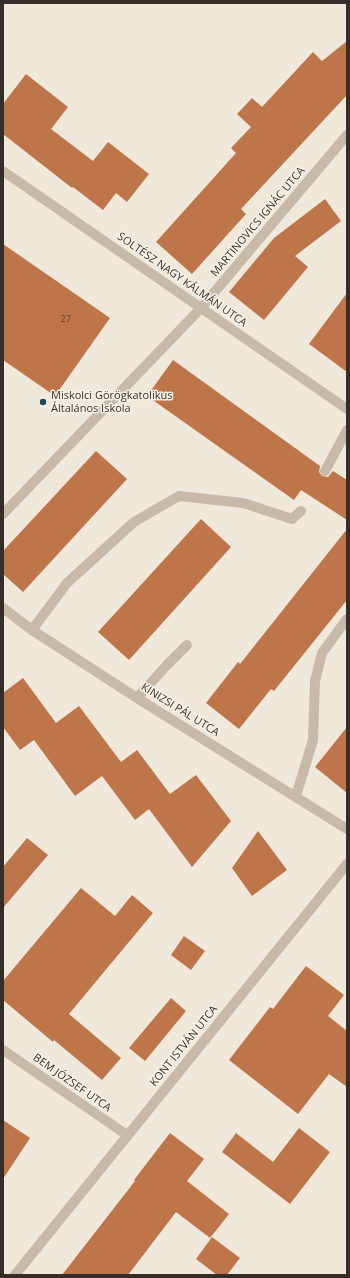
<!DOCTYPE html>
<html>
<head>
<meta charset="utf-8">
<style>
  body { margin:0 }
  #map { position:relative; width:350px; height:1278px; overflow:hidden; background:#f0e9db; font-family:"Open Sans",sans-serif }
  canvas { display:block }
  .frame { position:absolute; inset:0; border:4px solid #352d28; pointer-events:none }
</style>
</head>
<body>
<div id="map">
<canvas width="350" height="1278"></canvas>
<div class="frame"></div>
</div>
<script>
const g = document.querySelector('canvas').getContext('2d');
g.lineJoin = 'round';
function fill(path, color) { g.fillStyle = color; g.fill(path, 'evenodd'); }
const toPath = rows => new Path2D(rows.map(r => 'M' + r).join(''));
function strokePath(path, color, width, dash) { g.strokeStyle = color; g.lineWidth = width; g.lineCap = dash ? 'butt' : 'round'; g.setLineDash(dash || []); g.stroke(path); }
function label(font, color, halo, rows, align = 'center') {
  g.font = font + ' "Open Sans",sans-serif'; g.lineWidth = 3; g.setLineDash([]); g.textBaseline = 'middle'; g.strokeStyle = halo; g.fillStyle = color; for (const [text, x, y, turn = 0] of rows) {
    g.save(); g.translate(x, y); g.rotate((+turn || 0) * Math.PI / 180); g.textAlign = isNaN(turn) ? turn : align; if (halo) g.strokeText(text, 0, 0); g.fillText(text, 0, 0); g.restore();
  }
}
const building = toPath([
  [347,41,347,95,241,209,246,214,192,274,156,242,236,153,231,148,251,127,237,114,252,98,262,107,313,52,322,61],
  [26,74,68,107,51,129,93,161,108,142,149,174,127,202,116,193,103,210,73,187,72,188,3,134,3,104],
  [325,199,341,221,295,256,308,267,264,320,229,292,274,238],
  [3,244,110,318,55,396,3,360],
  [347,293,347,372,309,344],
  [173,360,320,466,319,472,322,476,328,477,333,471,347,480,347,520,301,490,294,500,147,396],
  [96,451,127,479,23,592,3,574,3,551],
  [201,519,231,547,129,660,98,632],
  [347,529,347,600,274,691,271,689,239,729,206,703,238,662,240,664],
  [23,678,56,723,79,706,121,762,137,750,170,794,196,775,231,821,192,867,149,809,135,820,102,776,75,796,34,740,20,750,3,727,3,693],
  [347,727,347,793,315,767],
  [258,831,287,870,252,896,232,868],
  [27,838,48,855,3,908,3,867],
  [81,888,115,916,132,895,153,913,69,1014,121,1058,102,1080,54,1040,53,1042,3,1000,3,981],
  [184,936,205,951,191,970,171,955],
  [306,966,344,995,328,1016,347,1031,347,1087,329,1074,298,1114,229,1060,270,1007,273,1009],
  [171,998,186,1011,145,1061,129,1048],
  [3,1120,30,1138,3,1179],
  [299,1128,330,1152,290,1204,222,1152,236,1133,273,1162],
  [170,1133,204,1159,187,1181,229,1214,210,1238,176,1212,128,1275,62,1275,135,1181,134,1180],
  [212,1237,240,1258,227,1275,217,1275,196,1259]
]);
const service = toPath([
  [325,471,347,430],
  [32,630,67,583,134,522,179,496,243,503,292,519,301,511],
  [137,698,167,665,187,645],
  [296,796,313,740,315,681,322,653,347,619]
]);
const minor = toPath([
  [3,514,201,308,347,135],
  [3,608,32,630,137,698,347,829],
  [3,1050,127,1135],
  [15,1275,347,864]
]);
const tertiary = toPath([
  [3,171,347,409]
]);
const markers = [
  [43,402,4,"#1f4a54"]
];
const numberNames = [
  ["27",66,319]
];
const streetNames = [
  ["MARTINOVICS IGNÁC UTCA",258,222,-50],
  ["SOLTÉSZ NAGY KÁLMÁN UTCA",182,280,35],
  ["KINIZSI PÁL UTCA",180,710,32],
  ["KONT ISTVÁN UTCA",184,1046,-51],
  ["BEM JÓZSEF UTCA",72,1083,35]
];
const poiNames = [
  ["Miskolci Görögkatolikus",51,396],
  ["Általános Iskola",51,409]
];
fill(building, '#bf754a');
strokePath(service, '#c8baa8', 10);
strokePath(minor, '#c8baa8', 10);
strokePath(tertiary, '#c8baa8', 10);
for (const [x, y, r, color] of markers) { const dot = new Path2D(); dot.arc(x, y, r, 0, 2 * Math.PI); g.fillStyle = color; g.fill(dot); strokePath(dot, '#f8f2e7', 1.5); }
label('9px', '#583f30', null, numberNames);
label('11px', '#352d28', '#f8f2e7', streetNames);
label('11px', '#352d28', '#f8f2e7', poiNames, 'left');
</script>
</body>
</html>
